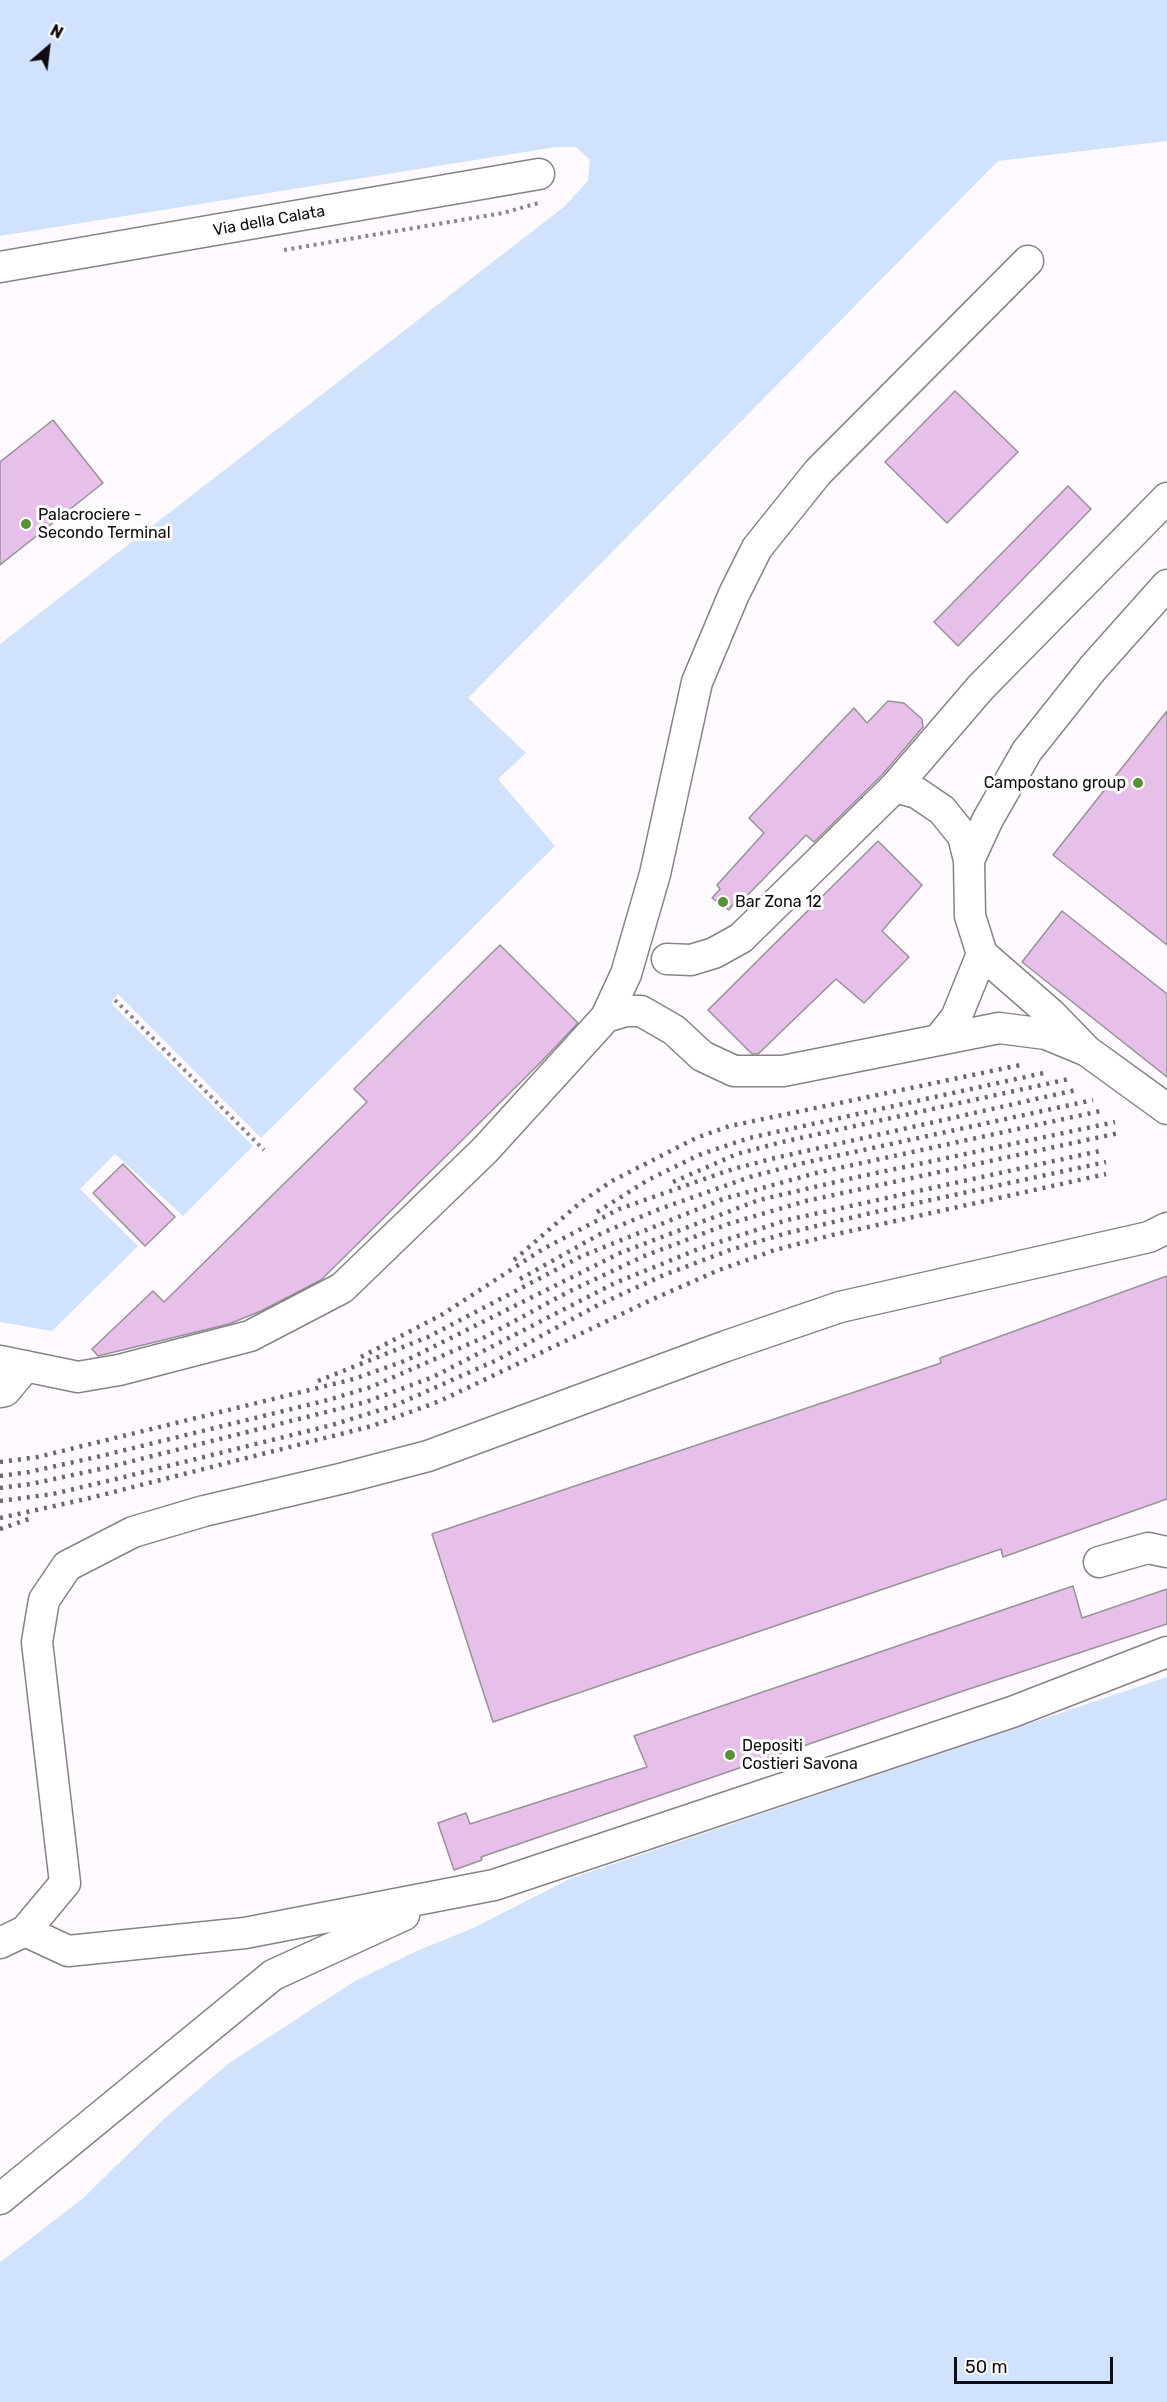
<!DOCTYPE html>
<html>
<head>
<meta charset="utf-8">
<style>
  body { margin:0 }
  #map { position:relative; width:1167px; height:2402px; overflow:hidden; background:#fffaff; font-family:Rubik,sans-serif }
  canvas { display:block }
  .north { position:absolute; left:18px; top:18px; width:60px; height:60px; -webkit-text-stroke:4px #fff; paint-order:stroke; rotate:28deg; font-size:16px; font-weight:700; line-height:24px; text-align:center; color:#0e0c0e }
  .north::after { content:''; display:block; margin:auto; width:21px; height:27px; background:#0e0c0e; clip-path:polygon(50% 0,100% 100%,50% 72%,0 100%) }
  .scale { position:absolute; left:954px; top:2357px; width:159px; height:27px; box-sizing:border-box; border:3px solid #0e0c0e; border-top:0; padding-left:8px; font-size:18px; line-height:21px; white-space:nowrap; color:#0e0c0e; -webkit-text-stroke:4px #fff; paint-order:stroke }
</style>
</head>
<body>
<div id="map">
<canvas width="1167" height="2402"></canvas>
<div class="north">N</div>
<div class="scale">50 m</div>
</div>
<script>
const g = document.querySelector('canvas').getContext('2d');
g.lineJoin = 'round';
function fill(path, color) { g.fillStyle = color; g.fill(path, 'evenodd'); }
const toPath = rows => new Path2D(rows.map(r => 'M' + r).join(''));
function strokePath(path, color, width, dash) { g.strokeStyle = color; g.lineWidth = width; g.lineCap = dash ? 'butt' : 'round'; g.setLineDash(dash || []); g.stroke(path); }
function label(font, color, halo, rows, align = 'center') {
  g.font = font + ' Rubik,sans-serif'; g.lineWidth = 6; g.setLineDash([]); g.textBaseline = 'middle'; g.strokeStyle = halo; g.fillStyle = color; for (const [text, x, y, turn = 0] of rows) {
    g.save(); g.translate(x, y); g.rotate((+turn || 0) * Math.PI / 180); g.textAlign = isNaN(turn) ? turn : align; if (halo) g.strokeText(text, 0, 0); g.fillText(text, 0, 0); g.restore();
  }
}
const water = toPath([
  [0,0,1167,0,1167,141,998,161,468,698,526,753,498,779,555,846,261,1138,118,994,111,1003,253,1146,183,1216,115,1154,80,1189,138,1246,52,1331,0,1322,0,644,565,206,588,181,590,160,576,147,556,147,0,236],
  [1167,1677,1167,2402,0,2402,0,2262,83,2198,168,2115,229,2063,353,1982,414,1952,473,1928,569,1879]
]);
const pier = toPath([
  [569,1879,473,1928,414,1952,353,1982,229,2063,168,2115,83,2198,0,2262,0,2258,81,2196,166,2113,228,2060,352,1980,413,1950,471,1925,548,1887]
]);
const building = toPath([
  [955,391,1018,452,947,523,885,462,955,391],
  [53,420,103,483,0,565,0,462,53,420],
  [1068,486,1091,509,958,646,934,622,1068,486],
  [888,701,904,703,922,719,923,727,882,775,814,842,806,835,737,906,734,903,729,910,712,898,720,889,717,885,764,833,749,818,854,708,867,723,888,701],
  [1167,711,1167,945,1053,855,1167,711],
  [878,841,922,885,882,931,909,957,864,1003,836,979,758,1054,752,1054,708,1010,878,841],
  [1062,911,1167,994,1167,1077,1022,962,1062,911],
  [500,945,578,1023,542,1061,321,1280,261,1311,229,1324,98,1356,92,1349,153,1291,164,1302,367,1102,354,1089,500,945],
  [123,1164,175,1217,145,1246,93,1193,123,1164],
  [1167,1276,1167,1499,1003,1557,1001,1549,493,1722,432,1534,941,1363,940,1358,1167,1276],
  [1073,1586,1082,1618,1167,1589,1167,1624,963,1691,481,1857,482,1860,454,1870,438,1823,466,1813,470,1824,647,1767,634,1736,1073,1586]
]);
const path = toPath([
  [284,250,503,213,542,202],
  [115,1000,264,1150]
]);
const minor = toPath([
  [0,267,539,174],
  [895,787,917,793,942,810,963,836,969,860],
  [667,959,691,960,714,953,741,938,895,787,981,687,1167,498],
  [606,1017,626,1011,641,1011,674,1030,702,1056,734,1071,783,1071,999,1028,1046,1034,1087,1051,1051,1014,982,954],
  [939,1039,956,1018,982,954,970,916,969,860,988,819,1027,751,1093,668,1167,585],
  [1087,1051,1167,1109],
  [0,1361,78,1377,119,1370,250,1336,342,1288,485,1150,606,1017,626,974,655,874,697,682,734,594,757,548,818,472,1028,261],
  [0,1392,5,1391,26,1366],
  [1099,1562,1148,1548,1167,1552],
  [25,1931,65,1883,37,1642,44,1600,67,1566,133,1532,204,1511,344,1478,428,1456,726,1346,840,1307,1149,1237,1167,1228],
  [0,1943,25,1931,68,1951,245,1933,494,1885,1012,1712,1167,1652],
  [0,2199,273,1975,404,1915]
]);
const rail = toPath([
  [673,1182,737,1154,782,1142,1069,1079],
  [597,1212,648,1180,699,1155,749,1138,1048,1072],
  [514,1260,581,1202,612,1181,696,1138,730,1126,1025,1064],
  [520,1279,602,1233,662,1208,750,1177,799,1164,1093,1100],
  [361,1357,443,1314,543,1249,619,1209,733,1169,775,1158,1076,1090],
  [318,1381,428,1337,582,1256,723,1199,816,1173,1105,1110],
  [0,1462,38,1457,354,1379,407,1360,620,1253,759,1200,853,1178,1115,1122],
  [0,1476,29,1472,101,1456,328,1400,371,1387,485,1337,568,1292,642,1257,728,1224,806,1201,1119,1133],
  [0,1488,31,1484,105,1468,366,1402,433,1377,615,1283,701,1248,787,1220,1104,1150],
  [0,1501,53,1494,116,1479,332,1425,396,1405,497,1360,598,1305,664,1275,730,1250,787,1233,871,1213,1106,1162],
  [0,1518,86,1499,372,1426,440,1401,651,1300,719,1270,775,1250,828,1236,1106,1174],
  [0,1529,32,1518]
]);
const markers = [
  [26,524,6,"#569231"],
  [1138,783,6,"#569231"],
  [723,902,6,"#569231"],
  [730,1755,6,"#569231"]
];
const streetNames = [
  ["Via della Calata",269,221,-10]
];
const poiNames = [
  ["Palacrociere -",38,515],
  ["Secondo Terminal",38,533],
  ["Campostano group",1126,783,"right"],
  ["Bar Zona 12",735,902],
  ["Depositi",742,1746],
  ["Costieri Savona",742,1764]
];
fill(water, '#d1e2fd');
fill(pier, '#fffaff');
fill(building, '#e6c0e8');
strokePath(building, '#979297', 1.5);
strokePath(minor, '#868286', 33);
strokePath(path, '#8b878b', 4, [3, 4.5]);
strokePath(minor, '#fff', 30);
strokePath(rail, '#6a676a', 4.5, [3, 6]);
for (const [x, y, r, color] of markers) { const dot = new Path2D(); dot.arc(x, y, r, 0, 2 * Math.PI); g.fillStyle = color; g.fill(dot); strokePath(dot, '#fff', 2); }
label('16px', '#0e0c0e', '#fff', streetNames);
label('16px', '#0e0c0e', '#fff', poiNames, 'left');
</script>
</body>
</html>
